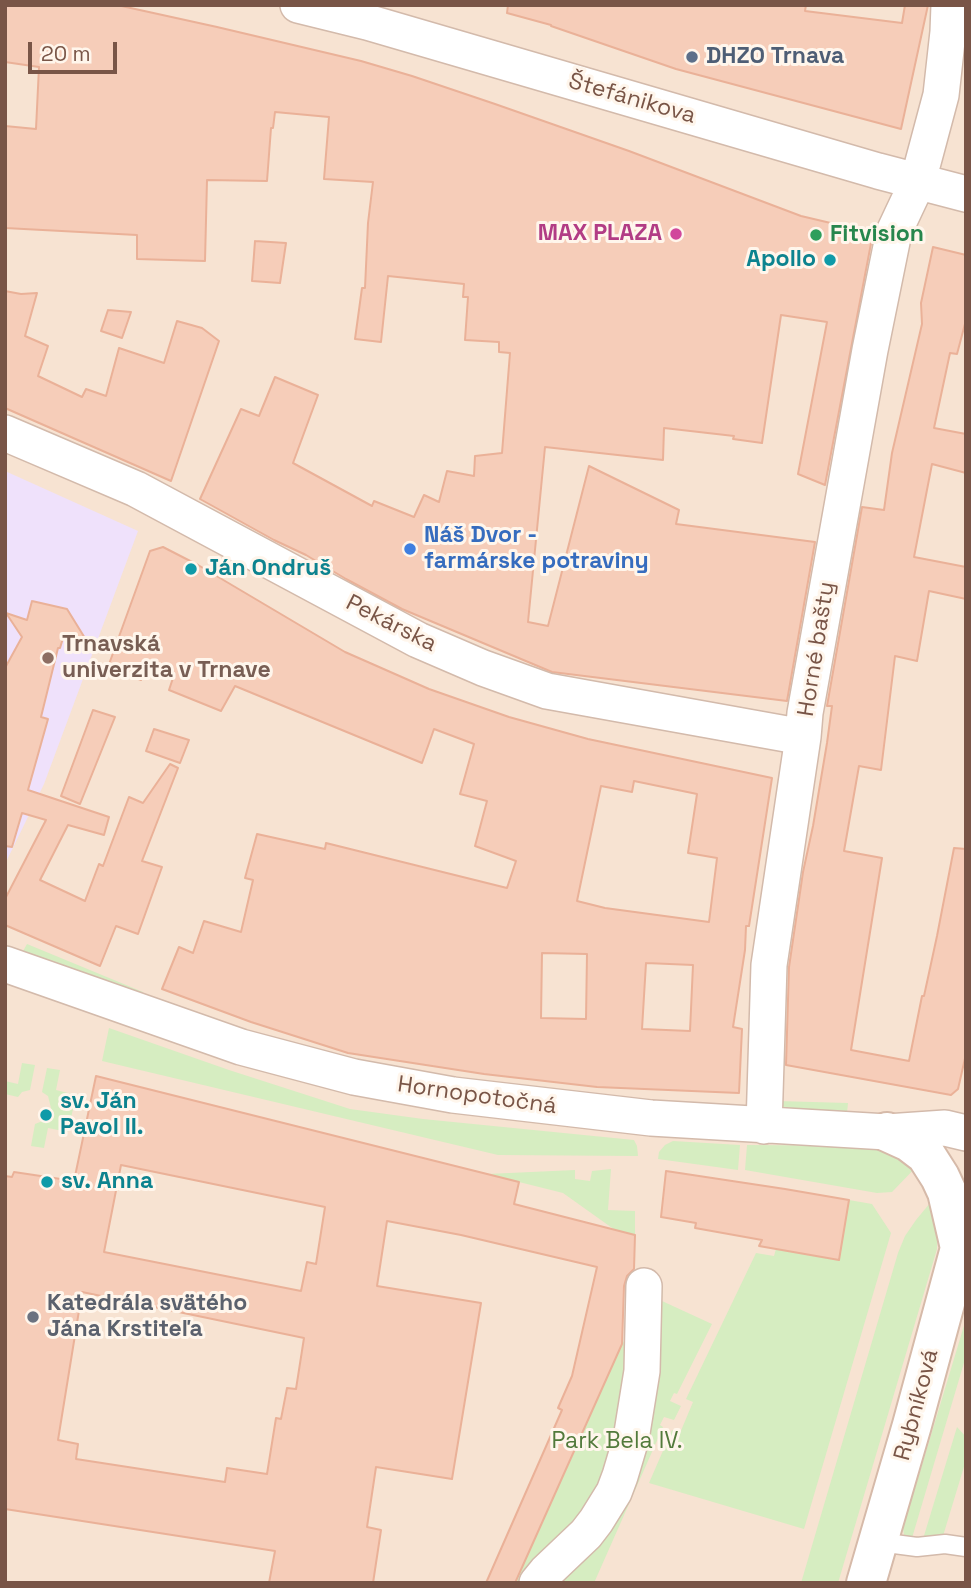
<!DOCTYPE html>
<html>
<head>
<meta charset="utf-8">
<style>
  body { margin:0 }
  #map { position:relative; width:971px; height:1588px; overflow:hidden; background:#fef2e4; font-family:"Space Grotesk",sans-serif }
  canvas { display:block }
  .frame { position:absolute; inset:0; border:7px solid #795547; pointer-events:none }
  .scale { position:absolute; left:28px; top:42px; width:89px; height:32px; box-sizing:border-box; border:4px solid #795547; border-top:0; padding-left:9px; font-size:21px; line-height:24px; white-space:nowrap; color:#795547; -webkit-text-stroke:5px #fff6ec; paint-order:stroke }
</style>
</head>
<body>
<div id="map">
<canvas width="971" height="1588"></canvas>
<div class="frame"></div>
<div class="scale">20 m</div>
</div>
<script>
const g = document.querySelector('canvas').getContext('2d');
g.lineJoin = 'round';
function fill(path, color) { g.fillStyle = color; g.fill(path, 'evenodd'); }
const toPath = rows => new Path2D(rows.map(r => 'M' + r).join(''));
function strokePath(path, color, width, dash) { g.strokeStyle = color; g.lineWidth = width; g.lineCap = dash ? 'butt' : 'round'; g.setLineDash(dash || []); g.stroke(path); }
function label(font, color, halo, rows, align = 'center') {
  g.font = font + ' "Space Grotesk",sans-serif'; g.lineWidth = 6; g.setLineDash([]); g.textBaseline = 'middle'; g.strokeStyle = halo; g.fillStyle = color; for (const [text, x, y, turn = 0] of rows) {
    g.save(); g.translate(x, y); g.rotate((+turn || 0) * Math.PI / 180); g.textAlign = isNaN(turn) ? turn : align; if (halo) g.strokeText(text, 0, 0); g.fillText(text, 0, 0); g.restore();
  }
}
const residential = toPath([
  [5,5,966,5,966,1583,5,1583]
]);
const education = toPath([
  [5,471,138,531,44,784,5,864]
]);
const green = toPath([
  [27,944,143,992,142,1000,22,953],
  [109,1028,229,1070,350,1109,423,1119,634,1140,637,1146,638,1156,498,1155,102,1061],
  [22,1063,35,1065,30,1090,22,1092,18,1097,5,1094,5,1081,18,1084],
  [47,1068,60,1070,56,1090,76,1095,68,1132,48,1128,44,1148,31,1146,35,1124,45,1120,51,1108,48,1096,42,1092],
  [777,1101,848,1103,847,1113,789,1109,781,1106],
  [673,1141,740,1145,738,1170,658,1159,659,1152,665,1145],
  [747,1145,900,1146,919,1164,892,1192,877,1193,745,1170],
  [611,1169,608,1210,635,1211,635,1246,614,1237,615,1230,563,1193,487,1174,575,1170,575,1179,590,1181,592,1171],
  [935,1197,938,1213,937,1249,838,1583,801,1583,898,1253,905,1236,916,1220],
  [849,1200,872,1204,891,1233,804,1529,649,1483,672,1430,680,1433,693,1402,686,1399,756,1253,774,1256,776,1249,839,1259],
  [644,1286,663,1286,662,1301,712,1324,677,1394,674,1393,670,1401,681,1406,674,1420,664,1417,660,1425,663,1427,594,1583,515,1583,588,1418,631,1326],
  [966,1319,966,1356,912,1538,904,1535,903,1528],
  [957,1427,966,1437,966,1460,943,1536,923,1539]
]);
const building = toPath([
  [5,5,117,5,217,27,361,61,412,76,495,104,629,151,801,216,873,233,825,485,798,474,827,322,781,315,762,443,733,439,734,436,664,428,663,460,545,447,528,622,548,626,589,466,679,510,676,524,815,542,787,701,552,672,402,609,346,579,306,555,274,540,200,499,241,409,259,416,275,377,318,395,293,463,372,506,374,501,414,517,424,495,439,502,447,471,474,476,475,456,502,453,510,353,499,352,499,342,465,340,468,297,463,297,464,284,388,276,381,342,355,339,362,288,365,288,368,223,373,182,324,179,329,117,275,112,273,128,271,128,267,181,207,180,205,261,137,259,137,235,5,228,5,126,36,129,39,67,5,62,5,5],
  [508,5,806,5,805,11,902,23,905,5,928,5,901,129,676,69,551,26,551,25,507,13,508,5],
  [255,241,286,243,280,283,252,281,255,241],
  [933,247,966,255,966,320,957,354,950,353,934,428,966,434,966,473,932,464,914,557,966,567,966,599,929,591,917,661,895,656,881,770,859,766,844,851,882,858,851,1050,909,1061,922,996,924,996,937,936,954,848,966,849,966,1054,958,1089,951,1095,786,1065,789,967,803,872,813,826,827,743,832,706,827,706,862,507,884,510,892,453,922,324,921,303,933,247],
  [5,291,21,294,37,293,25,336,48,346,38,376,82,397,86,389,106,396,119,348,164,363,177,321,202,328,219,341,171,481,5,408,5,291],
  [108,310,131,312,122,338,101,331,108,310],
  [163,547,198,565,345,652,429,689,509,717,588,739,772,778,749,926,746,926,745,950,733,1027,742,1029,739,1093,597,1087,484,1074,348,1053,251,1022,162,989,179,947,193,953,204,921,241,932,253,880,245,878,257,834,325,849,326,843,507,888,516,861,475,846,487,801,460,794,474,744,434,729,422,763,235,686,221,711,169,690,174,675,149,664,141,680,108,667,150,551,163,547],
  [634,781,697,794,688,853,717,858,709,922,605,908,577,901,601,786,632,792,634,781],
  [542,953,587,954,586,1019,541,1018,542,953],
  [646,963,693,965,690,1031,642,1029,646,963],
  [32,601,67,609,88,643,64,635,60,648,58,648,41,717,48,719,28,790,109,817,104,835,68,825,40,880,85,901,99,864,103,866,129,797,143,803,170,764,178,768,142,861,162,867,138,934,116,926,100,966,5,925,5,899,46,820,22,813,12,847,5,846,5,668,22,637,6,613,27,620,32,601],
  [93,710,115,717,80,804,61,796,93,710],
  [154,729,189,740,180,763,146,751,154,729],
  [96,1076,519,1182,514,1204,635,1235,634,1269,627,1276,624,1286,622,1344,515,1583,486,1583,562,1410,558,1408,572,1376,597,1267,461,1235,387,1221,377,1286,481,1303,452,1479,376,1467,367,1527,381,1530,373,1583,269,1583,275,1551,5,1509,5,1176,12,1177,14,1172,74,1181,96,1076],
  [121,1165,325,1207,316,1264,307,1262,301,1291,104,1252,121,1165],
  [82,1292,304,1338,296,1389,287,1388,281,1419,276,1418,267,1474,227,1468,225,1482,76,1459,78,1444,58,1440,82,1292],
  [666,1171,785,1189,849,1200,839,1260,759,1246,762,1240,695,1228,696,1223,661,1217,666,1171]
]);
const lane = toPath([
  [879,1542,917,1547,945,1544,966,1547]
]);
const street = toPath([
  [298,5,367,22,878,171,966,194],
  [5,433,136,489,418,640,483,668,547,691,803,737],
  [5,964,241,1047,354,1077,453,1095,651,1118,887,1132,945,1128,966,1133],
  [764,1126,769,965,803,737,805,713,870,350,894,232,918,181,941,95,948,32,949,5],
  [537,1583,546,1572,586,1534,596,1521,614,1492,620,1476,631,1439,642,1371,644,1286]
]);
const secondary = toPath([
  [887,1132,909,1142,926,1155,940,1177,947,1192,960,1248],
  [866,1583,912,1425,966,1226]
]);
const markers = [
  [692,57,7,"#5c6f8a"],
  [676,234,7,"#d1479c"],
  [816,235,7,"#2e9e5b"],
  [830,260,7,"#0f9aa8"],
  [410,549,7,"#3f7fe0"],
  [191,569,7,"#0f9aa8"],
  [48,658,7,"#8d6e63"],
  [46,1115,7,"#0f9aa8"],
  [47,1182,7,"#0f9aa8"],
  [33,1317,7,"#6b7280"]
];
const serviceNames = [
  ["DHZO Trnava",706,57]
];
const streetNames = [
  ["Štefánikova",632,99,16],
  ["Pekárska",391,624,27],
  ["Horné bašty",817,649,-81],
  ["Hornopotočná",477,1096,8],
  ["Rybníková",917,1405,-75]
];
const hotelNames = [
  ["MAX PLAZA",662,234]
];
const leisureNames = [
  ["Fitvision",830,235]
];
const cultureNames = [
  ["Apollo",816,260,"right"],
  ["Ján Ondruš",205,569],
  ["sv. Ján",60,1102],
  ["Pavol II.",60,1128],
  ["sv. Anna",61,1182]
];
const shopNames = [
  ["Náš Dvor -",424,536],
  ["farmárske potraviny",424,562]
];
const educationNames = [
  ["Trnavská",62,645],
  ["univerzita v Trnave",62,671]
];
const worshipNames = [
  ["Katedrála svätého",47,1304],
  ["Jána Krstiteľa",47,1330]
];
const parkNames = [
  ["Park Bela IV.",617,1442]
];
fill(residential, '#f7e3d2');
fill(education, '#efe1fb');
fill(green, '#d6edc1');
fill(building, '#f6cdb9');
strokePath(building, '#eab198', 2);
strokePath(lane, '#d3baab', 21);
strokePath(street, '#d3baab', 38);
strokePath(secondary, '#d6baa9', 42);
strokePath(lane, '#fff', 18);
strokePath(street, '#fff', 35);
strokePath(secondary, '#fff', 38);
for (const [x, y, r, color] of markers) { const dot = new Path2D(); dot.arc(x, y, r, 0, 2 * Math.PI); g.fillStyle = color; g.fill(dot); strokePath(dot, '#fff6ec', 2.5); }
label('bold 23px', '#4e5e75', '#fff6ec', serviceNames, 'left');
label('23px', '#795547', '#fff6ec', streetNames);
label('bold 23px', '#b23c85', '#fff6ec', hotelNames, 'right');
label('bold 23px', '#27864d', '#fff6ec', leisureNames, 'left');
label('bold 23px', '#0d838f', '#fff6ec', cultureNames, 'left');
label('bold 23px', '#366cbe', '#fff6ec', shopNames, 'left');
label('bold 23px', '#785e54', '#fff6ec', educationNames, 'left');
label('bold 23px', '#5b616d', '#fff6ec', worshipNames, 'left');
label('23px', '#527a3b', '#fff6ec', parkNames);
</script>
</body>
</html>
